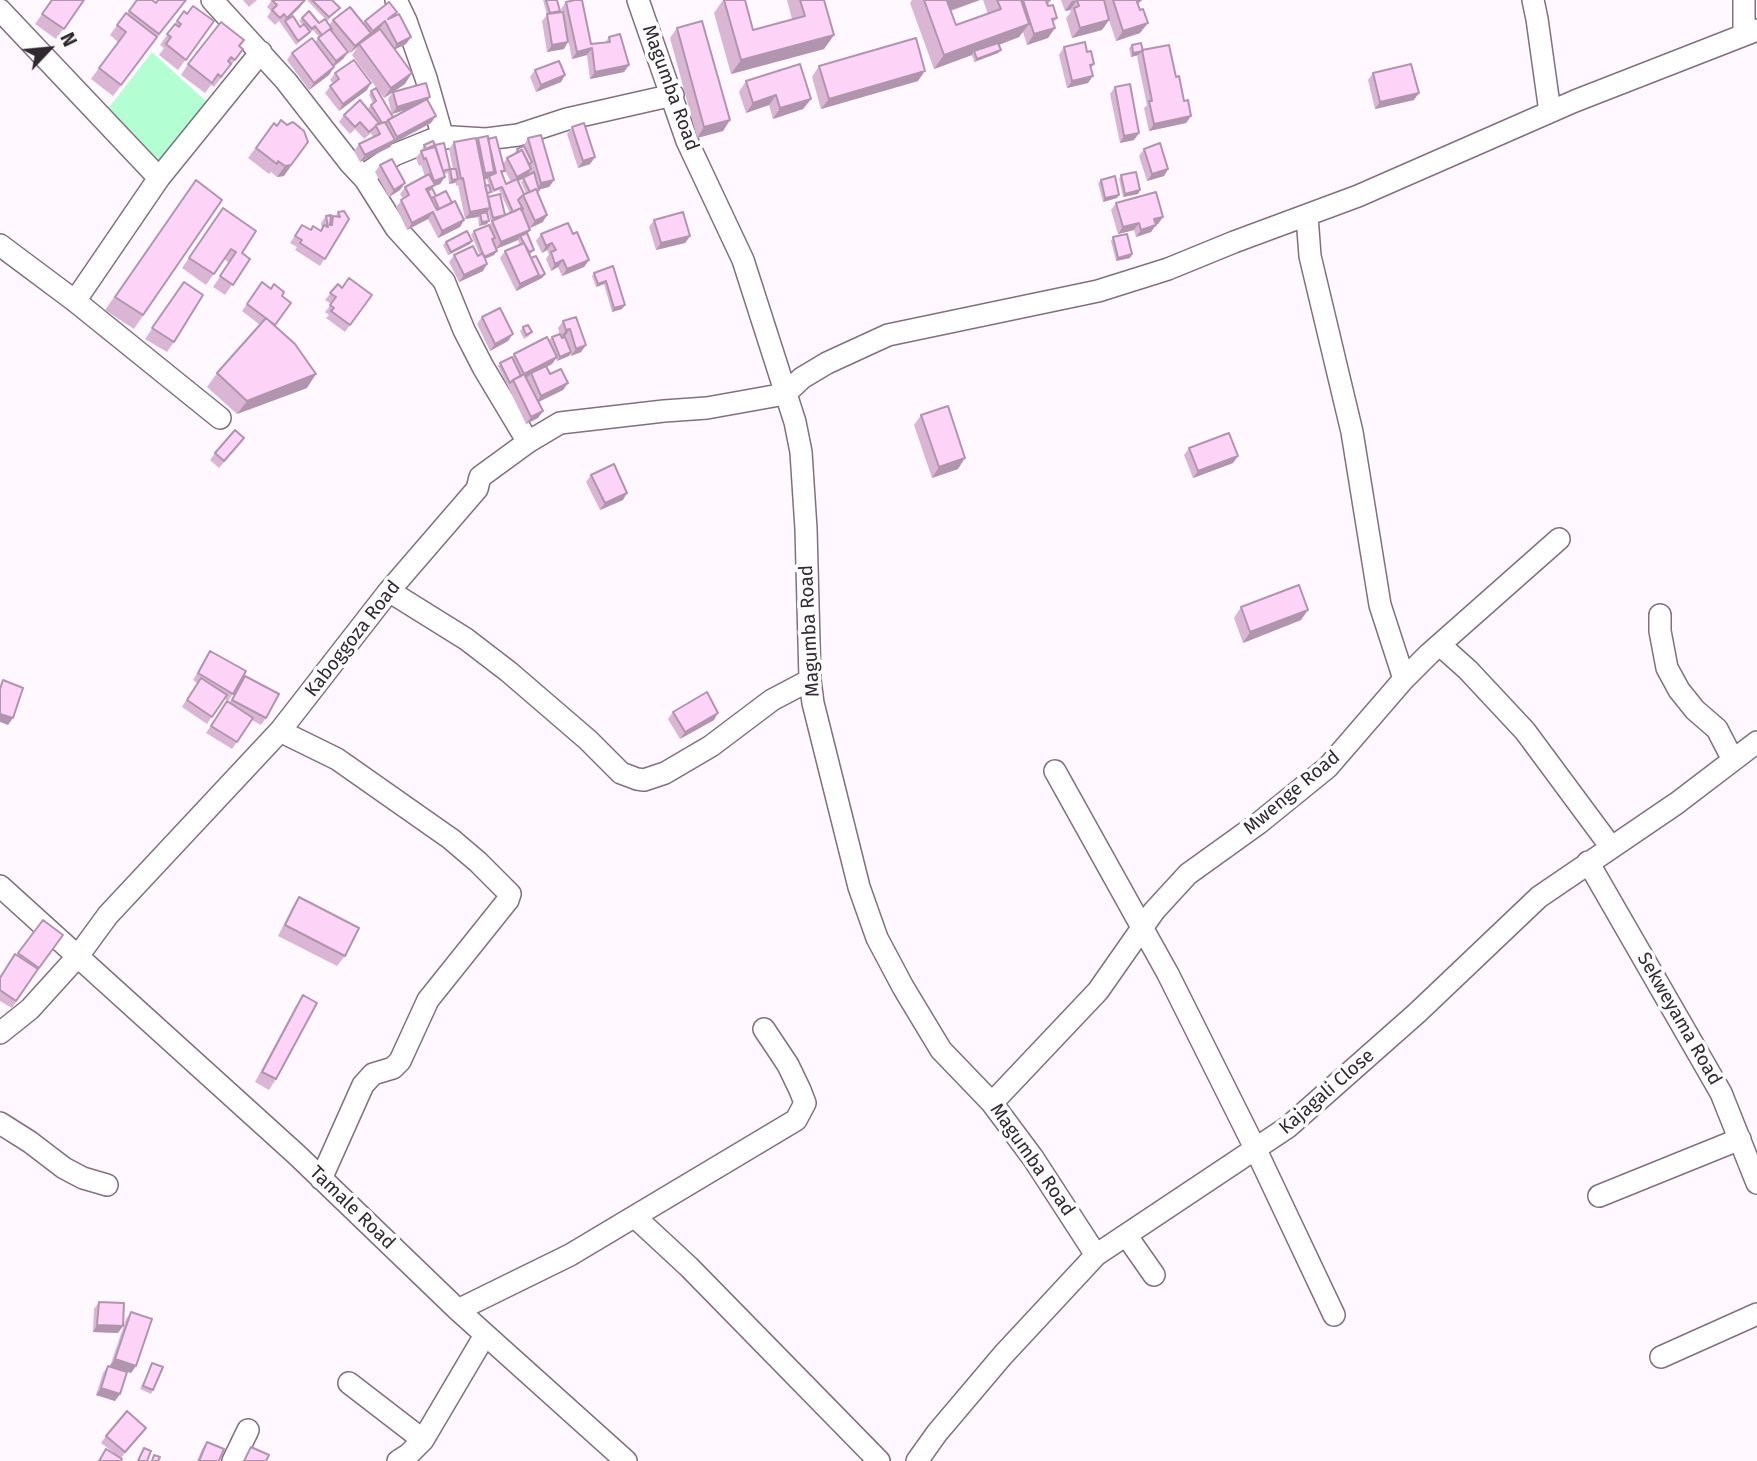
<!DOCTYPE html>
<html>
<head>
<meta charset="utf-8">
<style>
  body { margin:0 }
  #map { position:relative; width:1757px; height:1461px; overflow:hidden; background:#fff8fe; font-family:"Fira Sans",sans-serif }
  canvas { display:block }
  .north { position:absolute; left:14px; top:14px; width:70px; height:70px; -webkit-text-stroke:5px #fff; paint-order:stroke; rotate:64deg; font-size:19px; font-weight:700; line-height:28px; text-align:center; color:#302a30 }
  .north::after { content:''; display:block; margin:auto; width:24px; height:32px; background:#302a30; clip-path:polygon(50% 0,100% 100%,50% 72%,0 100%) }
</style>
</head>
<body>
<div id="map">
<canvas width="1757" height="1461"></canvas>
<div class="north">N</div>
</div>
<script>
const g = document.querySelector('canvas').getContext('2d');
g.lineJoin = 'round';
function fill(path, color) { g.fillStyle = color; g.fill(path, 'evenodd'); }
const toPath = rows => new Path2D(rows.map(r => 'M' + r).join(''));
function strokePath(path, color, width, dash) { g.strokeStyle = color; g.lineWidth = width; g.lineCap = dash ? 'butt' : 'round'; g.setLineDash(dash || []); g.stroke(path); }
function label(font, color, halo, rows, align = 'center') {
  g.font = font + ' "Fira Sans",sans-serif'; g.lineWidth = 7; g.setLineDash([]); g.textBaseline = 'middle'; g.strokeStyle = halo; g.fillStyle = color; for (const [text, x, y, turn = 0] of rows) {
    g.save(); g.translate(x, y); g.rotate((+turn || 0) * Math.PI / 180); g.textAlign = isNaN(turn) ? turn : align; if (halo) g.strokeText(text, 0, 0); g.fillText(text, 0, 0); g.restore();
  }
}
const green = toPath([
  [152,52,210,105,161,170,107,110]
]);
const minor = toPath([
  [212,0,286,81,350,163,365,179,396,228,444,281,464,330,483,367,528,442],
  [396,0,406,21,426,78,443,138],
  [638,0,687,141,743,260,795,422,801,452,806,529,810,680,813,703,859,887,877,938,903,987,941,1050,992,1103,1033,1158,1096,1255],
  [1533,0,1537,19,1550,112],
  [0,10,159,178],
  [1744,34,1744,0],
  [363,176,394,155,431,140,452,137,486,139,518,135,567,119,673,95],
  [1307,216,1310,256,1352,432,1380,605,1404,679],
  [0,245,75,301,220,418],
  [75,301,159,178,261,52],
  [389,591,466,639,509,672,588,740,621,773,637,779,644,780,665,773,711,746,772,700,810,680],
  [1660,615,1660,631,1667,668,1679,690,1695,710,1717,729,1733,760],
  [1440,645,1468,670,1525,731,1611,847],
  [280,731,337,759,451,839,478,862,510,894,508,900,428,1000,400,1061,393,1068,373,1074,363,1085,321,1179],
  [1055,771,1168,974,1256,1150,1334,1315],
  [1588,862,1721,1093,1757,1183],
  [0,886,297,1155,458,1310,626,1461],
  [0,1033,30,1009,78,956,108,915,280,731,389,591,477,489,480,477,528,442,560,423,664,411,707,408,785,394,802,378,827,363,888,335,1098,291,1168,269,1234,242,1358,196,1575,101,1757,30],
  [992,1103,1098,991,1154,911,1188,874,1259,823,1328,767,1404,679,1429,654,1559,539],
  [0,1123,30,1142,64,1168,83,1178,107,1185],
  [1599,1196,1740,1139],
  [635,1217,689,1267,879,1461],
  [1126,1235,1154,1275],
  [458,1310,570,1255,796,1120,805,1103,800,1090,788,1065,764,1029],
  [1661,1357,1757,1314],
  [349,1383,423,1440],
  [233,1461,248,1430],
  [398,1461,409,1454,423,1440,485,1335],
  [917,1461,937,1433,1003,1355,1096,1255,1288,1127,1417,1013,1539,897,1677,803,1757,742]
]);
const wall = toPath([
  [52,0,84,0,56,39,35,24],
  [137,0,156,3,186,0,113,96,91,79,118,42,110,35,126,13,127,14],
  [243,0,257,0,249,7],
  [272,0,305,0,300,7,288,19,300,27,303,25,299,21,302,18,329,25,333,20,363,23,365,21,394,16,411,37,406,44,395,49,405,84,393,92,428,100,431,123,392,143,390,147,360,162,354,151,359,144,373,137,371,133,364,139,355,129,350,134,339,122,344,115,371,113,368,108,373,103,369,95,371,91,393,117,408,109,392,114,388,99,392,93,384,98,352,55,358,46,350,53,331,30,348,52,343,59,334,67,329,75,309,90,287,60,292,53,315,42,319,37,313,30,307,36,296,45,279,21,275,25,267,17,271,11,267,7],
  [380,28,382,32,367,39,368,37],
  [307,0,332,0,340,8,327,21],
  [543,0,557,0,559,13,562,12,561,9,566,2,591,44,605,43,609,37,629,65,624,72,590,79,587,55,572,59,568,39,564,49,547,52,542,21,547,15],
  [723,0,745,0,753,30,792,19,787,0,824,0,834,35,824,49,731,74,714,13],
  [912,0,980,0,951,11,956,25,988,14,983,0,1051,0,1048,5,1057,18,1053,23,1055,28,1048,38,1027,45,1023,32,1019,37,999,45,998,53,974,62,972,55,934,69,910,3],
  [1061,0,1141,0,1138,5,1140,33,1116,41,1109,20,1102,30,1072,38,1066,18,1071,12,1070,10,1065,11],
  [184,11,187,14,214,21,178,70,159,55,164,48,160,45],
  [677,28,730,120,723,131,697,138,670,38],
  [1132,45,1142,50,1176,77,1184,101,1191,116,1186,123,1149,131,1144,108,1147,105,1137,57,1139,55,1131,57,1129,48],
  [240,46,236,59,214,87,211,85,205,93,181,75,188,64],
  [1064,47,1094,64,1091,69,1088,83,1067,88,1059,55],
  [819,66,918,81,821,109,812,77],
  [535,70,565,75,561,82,536,92,530,77],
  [335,73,367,90,339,111,325,93,333,83,330,80],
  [1373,73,1414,100,1375,109,1368,80],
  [746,81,811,99,803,109,773,119,769,105,746,113,739,92],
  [1115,87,1139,133,1134,140,1120,143,1110,94],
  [293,122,284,176,277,177,271,172,269,174,248,158,274,123,277,126,287,125],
  [572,127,595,157,590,164,578,168,567,134],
  [478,138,488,139,503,164,507,158,515,153,515,152,517,149,524,145,528,138,554,180,549,187,539,190,537,192,543,222,530,228,522,210,530,230,527,233,532,253,530,254,531,258,545,274,542,278,516,291,500,258,505,251,520,245,518,240,496,249,494,255,485,259,483,271,459,282,449,262,454,255,478,256,480,255,471,235,474,231,489,225,492,221,491,222,488,211,487,224,479,226,478,217,465,219,458,185,456,186,456,182,449,184,448,173,444,174,440,184,434,186,432,188,436,196,452,203,464,220,460,227,438,238,428,219,407,230,396,207,403,199,400,194,405,187,425,176,421,165,419,166,416,158,421,151,423,151,422,149,424,145,433,141,450,169,453,169,449,149,454,142,476,141],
  [504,169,511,182,506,184,502,174,505,171],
  [526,177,521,182,526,193,524,194,518,181],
  [484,179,487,179,489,185,485,186],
  [491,190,492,193,499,190,510,213,505,215,487,196,491,192],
  [1144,149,1168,169,1164,176,1147,181,1139,156],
  [380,165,405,183,400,190,389,197,375,172],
  [1121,175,1140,190,1138,194,1123,197,1119,179],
  [196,180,222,200,134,329,105,310],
  [1101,180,1117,198,1103,202,1098,183],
  [1116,203,1163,217,1158,224,1156,224,1151,232,1136,237,1134,230,1118,234,1111,210],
  [223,208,242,253,250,259,225,295,213,287,229,263,224,259,206,285,182,268],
  [338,212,349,219,320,266,295,250,297,247,290,243,302,225,311,230,321,231,322,229,321,223,326,216,330,220,333,216,335,217],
  [654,220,690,236,685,243,656,250,649,227],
  [541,234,573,234,589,260,584,267,562,276,558,267,551,271,546,259,549,254,547,250,542,253,536,241],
  [1113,237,1132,254,1130,258,1116,261,1111,241],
  [446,242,470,244,448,255,443,245],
  [613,266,625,305,622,309,612,312,604,284,596,287,592,276,594,273],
  [184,282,174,342,167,352,145,339],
  [262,282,282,296,275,325,307,388,237,414,207,387,217,373,260,325,242,311],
  [338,284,342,288,372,295,345,332,326,318,329,315,325,312,331,304,325,300],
  [482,317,508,341,490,351,477,324],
  [563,321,586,345,581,352,571,356,570,354,569,356,557,361,556,358,552,364,547,367,550,374,568,383,563,390,539,402,543,411,538,418,526,424,498,366,500,363,512,357,514,354,553,350,549,340,552,337,560,336,558,328],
  [523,327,532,332,529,336,524,339,520,331],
  [921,415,958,469,932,478,914,425],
  [239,445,219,468,210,460,215,453],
  [1189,448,1238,456,1233,463,1193,478,1184,455],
  [591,475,623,500,600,510,586,482],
  [1241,607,1301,620,1243,643,1234,618],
  [210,651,233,694,228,701,224,698,207,724,182,707,197,683,193,680],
  [245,676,266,718,261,725,252,720,232,749,206,733,227,701,230,702],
  [673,712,714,720,680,739,668,719],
  [299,897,345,956,337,966,278,936,292,908],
  [43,920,63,935,34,975,12,1008,0,1001,0,977],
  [303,995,276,1079,269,1090,255,1082,296,1006],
  [99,1302,123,1326,118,1333,93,1332,94,1309],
  [131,1312,136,1366,131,1373,110,1366,126,1319],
  [152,1363,153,1390,151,1394,140,1389],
  [108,1366,120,1394,115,1401,96,1395,103,1373],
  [146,1428,121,1458,115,1454,101,1443,106,1436],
  [207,1442,219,1461,197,1461,202,1449]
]);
const shadedWall = toPath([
  [305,0,300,7,285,22,287,18],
  [951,0,980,0,937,15,947,1],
  [1077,0,1070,10,1065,11,1072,1],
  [1109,20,1102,30,1072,38,1080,28],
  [385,21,380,28,368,38,373,31],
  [1148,23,1140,33,1116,41,1123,31],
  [1029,24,1019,37,975,54,974,51,972,55,934,69,944,55],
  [1055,28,1048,38,1027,45,1034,34],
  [371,33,366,40,350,53,355,46],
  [834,35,824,49,731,74,741,60],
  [411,37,406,44,392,51,397,44],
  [568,42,564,49,547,52,552,45],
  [592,48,587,55,572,59,577,52],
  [1001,50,998,53,974,62,977,59],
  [1141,51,1139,55,1131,57,1133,53],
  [348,52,343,59,331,68,336,61],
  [629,65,624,72,590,79,595,72],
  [334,67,329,75,309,90,314,83],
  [925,71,918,81,821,109,829,99],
  [412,73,405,84,384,98,391,88],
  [565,75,561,82,536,92,541,85],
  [1093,76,1088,83,1067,88,1072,81],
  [371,83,367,90,339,111,343,104],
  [1419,93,1414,100,1375,109,1380,102],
  [776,95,769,105,746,113,753,103],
  [430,97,425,104,392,114,397,107],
  [811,99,803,109,773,119,780,108],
  [436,116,431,123,392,144,397,137],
  [1191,116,1186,123,1149,131,1154,124],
  [730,120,723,131,697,138,704,127],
  [1139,133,1134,140,1120,143,1124,136],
  [395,140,390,147,360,162,365,155],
  [308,142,284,176,277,177,285,166],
  [595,157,590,164,578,168,583,161],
  [531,169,527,177,512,184,517,177],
  [1168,169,1164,176,1147,181,1152,174],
  [494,172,489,178,489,176,487,179,480,180,485,173],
  [445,177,440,184,434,186,428,193,426,189,434,181],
  [458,179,455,183,449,184,452,180],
  [554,180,549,187,536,190,541,183],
  [405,183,400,190,389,197,394,190],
  [1140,190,1138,194,1123,197,1125,194],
  [1119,195,1117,198,1103,202,1105,198],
  [490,208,485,215,480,214,478,217,465,219,470,212],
  [433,212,428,219,407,230,412,223],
  [547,215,543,222,530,228,535,221],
  [1163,217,1158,224,1149,226,1154,219],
  [464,220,460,227,438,238,442,231],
  [489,221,487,224,479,226,482,222],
  [1139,223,1134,230,1118,234,1123,227],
  [1156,225,1151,232,1136,237,1141,230],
  [530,230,525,237,520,236,518,240,496,249,501,242],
  [690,236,685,243,656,250,661,243],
  [472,241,470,244,448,255,451,252],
  [552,243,547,250,542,253,546,246],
  [497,251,494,255,482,260,484,257],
  [1132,254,1130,258,1116,261,1118,258],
  [563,260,558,267,551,271,555,264],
  [589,260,584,267,562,276,567,269],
  [487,264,483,271,459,282,464,275],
  [545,274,542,278,516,291,520,284,539,275],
  [606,281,604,284,596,287,598,284],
  [625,305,622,309,612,312,614,308],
  [570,329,565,336,561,337,566,330],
  [513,334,508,341,490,351,495,344],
  [586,345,581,352,571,356,576,349],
  [571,352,569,356,557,361,560,357],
  [557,357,552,364,532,375,531,373,529,376,515,383,524,374],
  [316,374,307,388,237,414,247,401],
  [568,383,563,390,536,403,541,396],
  [543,411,538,418,526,424,531,417],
  [1238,456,1233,463,1193,478,1198,471],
  [965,458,958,469,932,478,939,467],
  [627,493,623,500,600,510,605,503],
  [1308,610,1301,620,1243,643,1250,632],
  [718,713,714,720,680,739,685,732],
  [0,714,13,718,8,725,0,722],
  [97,1325,123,1326,118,1333,93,1332],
  [115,1359,136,1366,131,1373,110,1366],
  [101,1388,120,1394,115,1401,96,1395]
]);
const building = toPath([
  [52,0,84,0,64,29,42,14,52,0],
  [137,0,152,0,156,3,158,0,186,0,159,34,129,11,137,0],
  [272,0,305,0,287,18,284,14,280,18,272,10,277,5,272,0],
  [312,0,332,0,340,8,329,17,312,0],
  [546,0,557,0,560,11,550,13,546,0],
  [575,0,582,0,591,44,610,42,609,37,620,34,629,65,595,72,592,48,577,52,566,2,575,0],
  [724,0,745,0,753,30,805,16,800,0,824,0,834,35,741,60,724,0],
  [924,0,951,0,947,1,956,25,1001,9,997,0,1021,0,1029,24,944,55,924,0],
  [1023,0,1050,0,1046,1,1048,6,1053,5,1057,18,1052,19,1055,28,1034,34,1023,0],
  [1077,0,1104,0,1109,20,1080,28,1074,8,1079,6,1077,0],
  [1113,0,1141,0,1137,2,1140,10,1143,9,1148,23,1123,31,1113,0],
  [389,2,397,12,388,19,399,14,411,37,397,44,385,21,373,31,365,21,389,2],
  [193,6,214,21,186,60,166,44,171,37,167,34,175,24,179,27,181,24,177,21,184,11,187,14,193,6],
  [350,7,371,33,355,46,333,20,350,7],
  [309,11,319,23,325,19,332,29,330,30,330,29,322,35,315,26,312,29,302,18,309,11],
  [563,12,568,42,552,45,547,14,563,12],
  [126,13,157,37,121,85,99,68,126,32,117,25,126,13],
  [293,16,300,27,304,24,310,32,298,41,285,21,293,16],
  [702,21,730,120,704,127,677,28,702,21],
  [221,22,244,40,239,46,243,49,235,60,231,57,228,61,231,64,221,77,218,74,212,83,188,64,221,22],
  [330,29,348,52,336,61,318,38,330,29],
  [380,29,412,73,391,88,359,44,380,29],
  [312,38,334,67,314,83,292,53,312,38],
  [916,38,925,71,829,99,819,66,916,38],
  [1085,42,1087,52,1091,51,1094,64,1090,65,1093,76,1072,81,1064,47,1085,42],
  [998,43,1001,50,977,59,974,51,998,43],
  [1141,43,1143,51,1133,53,1132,45,1141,43],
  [1169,45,1176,77,1179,76,1184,101,1188,100,1191,116,1154,124,1149,101,1152,101,1142,50,1169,45],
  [354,60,371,83,343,104,330,86,339,79,335,73,354,60],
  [559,61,565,75,541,85,535,70,559,61],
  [800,64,811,99,780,108,776,95,753,103,746,81,800,64],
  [1411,64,1419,93,1380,102,1373,73,1411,64],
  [426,83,430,97,397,107,393,92,426,83],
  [1130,84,1139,133,1124,136,1115,87,1130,84],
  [376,88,393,117,388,120,386,123,385,122,382,123,371,105,376,101,371,91,376,88],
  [427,99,436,116,397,137,388,120,427,99],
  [360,100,379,123,376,125,385,122,395,140,365,155,359,144,380,134,376,126,369,132,360,122,355,127,344,115,360,100],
  [281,120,287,125,293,122,304,131,308,142,291,165,285,166,278,161,277,164,256,148,274,123,277,126,281,120],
  [584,123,595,157,583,161,572,127,584,123],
  [541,135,554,180,541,183,528,138,541,135],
  [488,136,494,172,485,173,478,138,488,136],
  [496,137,505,171,501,171,506,184,517,179,524,194,518,200,523,209,521,210,521,208,513,212,502,187,494,190,489,176,496,173,488,139,496,137],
  [476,138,490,208,470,212,463,178,461,179,454,142,476,138],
  [433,141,435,145,426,149,424,145,433,141],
  [444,143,450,169,443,171,435,145,444,143],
  [1160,143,1168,169,1152,174,1144,149,1160,143],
  [524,146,532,162,529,164,522,150,519,152,517,149,524,146],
  [435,147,445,177,434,181,426,158,424,159,421,151,435,147],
  [522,150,531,169,517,177,507,158,522,150],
  [392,159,405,183,394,190,380,165,392,159],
  [450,169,456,169,458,179,452,180,450,169],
  [534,172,539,190,537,191,536,189,530,192,523,178,534,172],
  [1136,172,1140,190,1125,194,1121,175,1136,172],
  [429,174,435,185,426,189,437,210,455,201,464,220,442,231,433,212,412,223,401,200,409,195,405,187,429,174],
  [1115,176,1119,195,1105,198,1101,180,1115,176],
  [196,180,222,200,143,315,115,297,196,180],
  [489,185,491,192,487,193,485,186,489,185],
  [432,188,436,196,446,191,452,203,439,209,434,197,431,198,428,191,432,188],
  [536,189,547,215,535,221,523,195,536,189],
  [1156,192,1163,217,1154,219,1156,225,1141,230,1139,223,1123,227,1116,203,1156,192],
  [500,194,505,215,493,218,488,197,500,194],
  [223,208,256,231,242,253,250,259,233,285,220,276,236,252,231,249,214,274,189,258,223,208],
  [521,208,530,230,501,242,492,221,521,208],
  [344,211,349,219,325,259,300,243,302,240,295,236,302,225,311,230,313,226,321,231,324,225,328,227,326,216,331,215,330,225,332,225,333,216,340,217,338,212,344,211],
  [487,212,489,221,482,222,480,214,487,212],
  [683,212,690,236,661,243,654,220,683,212],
  [568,223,573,234,577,232,589,260,567,269,563,260,555,264,551,252,556,250,552,243,546,246,541,234,568,223],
  [489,225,495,238,492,239,497,251,484,257,474,231,489,225],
  [467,231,472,241,451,252,446,242,467,231],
  [527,233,534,250,529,252,520,236,527,233],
  [1127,234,1132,254,1118,258,1113,237,1127,234],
  [524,243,539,275,520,284,505,251,524,243],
  [473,246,478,256,483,253,487,264,464,275,454,255,473,246],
  [536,256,545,274,537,278,539,275,531,258,536,256],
  [613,266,625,305,614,308,606,281,598,284,594,273,613,266],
  [349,278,372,295,350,325,331,311,334,308,330,305,336,297,330,293,338,284,342,288,349,278],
  [184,282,203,295,174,342,152,328,184,282],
  [262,282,271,289,274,284,284,292,282,296,291,303,275,325,247,304,262,282],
  [500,308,513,334,495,344,482,317,500,308],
  [576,317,586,345,576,349,570,329,566,330,563,321,576,317],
  [266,318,295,344,316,374,247,401,217,373,266,318],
  [528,325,532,332,526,335,523,327,528,325],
  [560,334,562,338,565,337,571,352,560,357,552,337,560,334],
  [547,337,557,357,524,374,514,354,547,337],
  [512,357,521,376,513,380,510,383,500,363,512,357],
  [546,366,550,374,561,369,568,383,541,396,531,373,546,366],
  [524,374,543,411,531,417,513,380,524,374],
  [948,406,965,458,939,467,921,415,948,406],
  [235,430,244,438,224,461,215,453,235,430],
  [1229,433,1238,456,1198,471,1189,448,1229,433],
  [614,464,627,493,605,503,591,475,614,464],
  [1299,585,1308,610,1250,632,1241,607,1299,585],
  [210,651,246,671,233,694,198,673,210,651],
  [245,676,279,694,266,718,232,700,245,676],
  [201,678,227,695,212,717,187,700,201,678],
  [3,680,23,688,13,718,0,714,0,689,3,680],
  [707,692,718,713,685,732,673,712,707,692],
  [227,701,253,718,237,742,211,726,227,701],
  [299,897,359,928,345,956,285,925,299,897],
  [43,920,63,935,39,968,18,953,43,920],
  [15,954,38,969,16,1001,0,990,0,978,15,954],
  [303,995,317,1003,276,1079,262,1072,303,995],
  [99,1302,124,1303,123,1326,97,1325,99,1302],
  [131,1312,152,1319,136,1366,115,1359,131,1312],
  [152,1363,163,1367,153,1390,143,1386,152,1363],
  [108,1366,127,1372,120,1394,101,1388,108,1366],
  [127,1411,146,1428,125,1452,106,1436,127,1411],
  [207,1442,224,1449,219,1461,199,1461,207,1442],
  [251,1447,269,1455,266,1461,244,1461,251,1447],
  [144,1448,151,1451,147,1461,138,1461,144,1448],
  [106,1449,122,1459,121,1461,99,1461,106,1449],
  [154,1455,160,1457,158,1461,152,1461,154,1455]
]);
const streetNames = [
  ["Magumba Road",670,88,70],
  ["Magumba Road",810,631,-93],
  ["Kaboggoza Road",353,639,-52],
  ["Mwenge Road",1292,793,-40],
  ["Sekweyama Road",1679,1019,60],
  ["Kajagali Close",1327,1092,-41],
  ["Magumba Road",1032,1160,55],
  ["Tamale Road",352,1208,44]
];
fill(green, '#b4fed4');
strokePath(minor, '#7f717e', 24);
strokePath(minor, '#fff', 21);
fill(wall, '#dab6d4');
fill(shadedWall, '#b194ad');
fill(building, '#fdd4f7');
strokePath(building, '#b194ad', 2);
label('19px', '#302a30', '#fff', streetNames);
</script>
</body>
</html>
